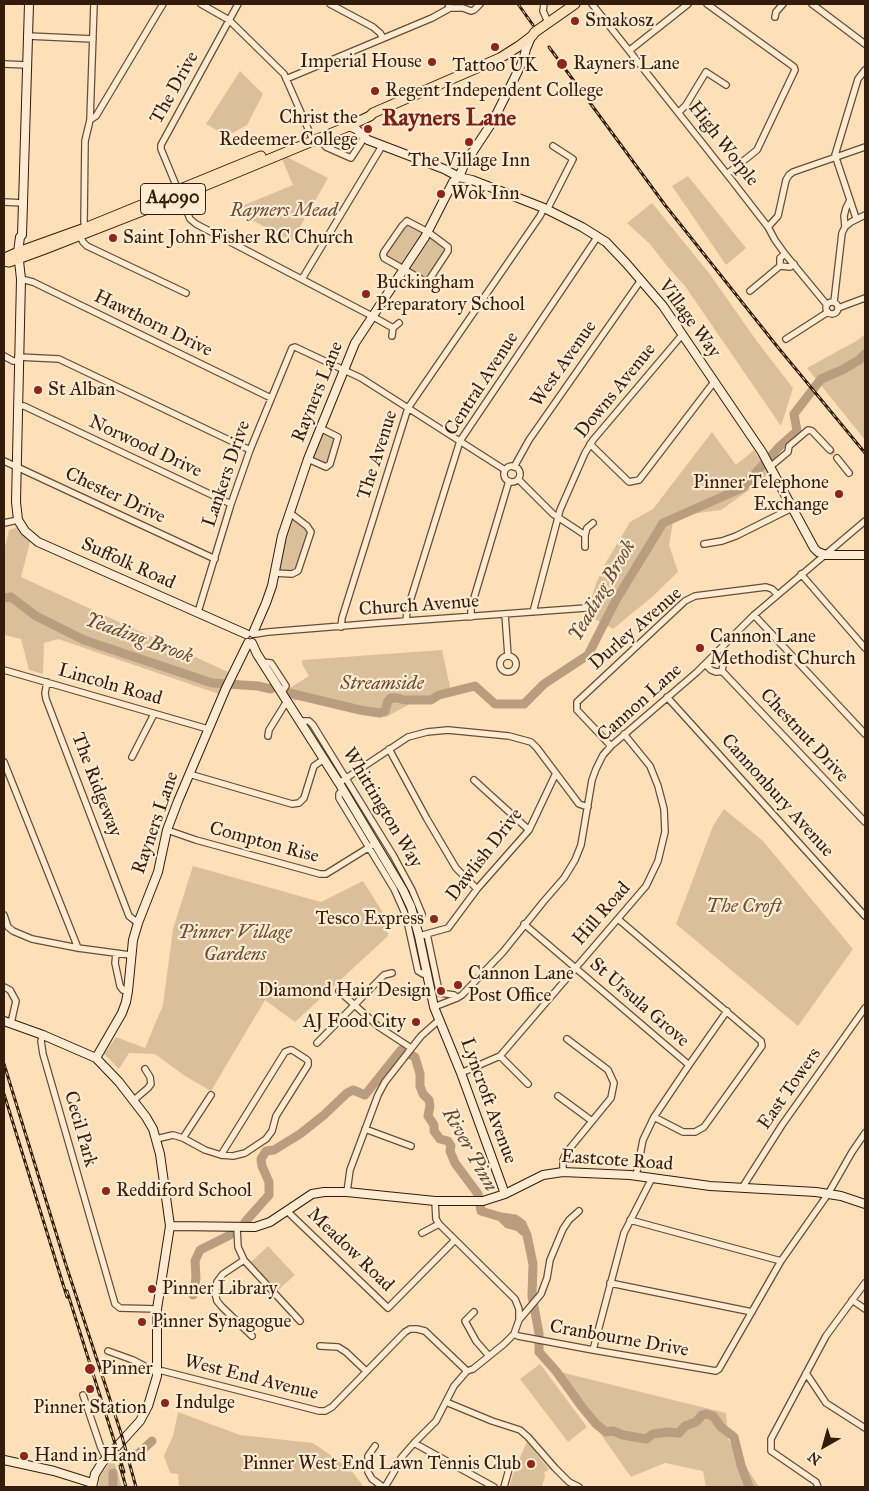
<!DOCTYPE html>
<html>
<head>
<meta charset="utf-8">
<style>
  body { margin:0 }
  #map { position:relative; width:869px; height:1491px; overflow:hidden; background:#fee0b8; font-family:"IM FELL Great Primer",serif }
  canvas { display:block }
  .frame { position:absolute; inset:0; border:5px solid #331c0c; pointer-events:none }
  .north { position:absolute; left:799px; top:1421px; width:50px; height:50px; -webkit-text-stroke:4px #feebd1; paint-order:stroke; rotate:218deg; font-size:14px; font-weight:700; line-height:20px; text-align:center; color:#331c0c }
  .north::after { content:''; display:block; margin:auto; width:18px; height:22px; background:#331c0c; clip-path:polygon(50% 0,100% 100%,50% 72%,0 100%) }
</style>
</head>
<body>
<div id="map">
<canvas width="869" height="1491"></canvas>
<div class="frame"></div>
<div class="north">N</div>
</div>
<script>
const g = document.querySelector('canvas').getContext('2d');
g.lineJoin = 'round';
function fill(path, color) { g.fillStyle = color; g.fill(path, 'evenodd'); }
const toPath = rows => new Path2D(rows.map(r => 'M' + r).join(''));
function strokePath(path, color, width, dash) { g.strokeStyle = color; g.lineWidth = width; g.lineCap = dash ? 'butt' : 'round'; g.setLineDash(dash || []); g.stroke(path); }
function label(font, color, halo, rows, align = 'center') {
  g.font = font + ' "IM FELL Great Primer",serif'; g.lineWidth = 4.5; g.setLineDash([]); g.textBaseline = 'middle'; g.strokeStyle = halo; g.fillStyle = color; for (const [text, x, y, turn = 0] of rows) {
    g.save(); g.translate(x, y); g.rotate((+turn || 0) * Math.PI / 180); g.textAlign = isNaN(turn) ? turn : align; if (halo) g.strokeText(text, 0, 0); g.fillText(text, 0, 0); g.restore();
  }
}
const green = toPath([
  [240,71,263,94,247,125,227,136,206,124],
  [287,157,328,178,292,241,232,210,293,185,282,159],
  [688,176,746,248,726,265,672,186],
  [652,203,709,273,756,340,793,388,781,426,685,286,667,266,650,244,627,223],
  [404,223,427,231,403,269,384,258],
  [432,235,448,247,429,280,408,272],
  [865,334,865,440,807,368,858,340],
  [322,432,338,438,328,465,312,459],
  [712,432,736,465,754,450,770,475,721,510,691,514,673,522,669,545,678,572,652,597,613,629,586,614,596,584,605,564,630,522,653,509],
  [292,516,310,531,296,571,277,573],
  [18,527,30,542,21,577,228,672,219,694,58,639,44,643,43,674,29,670,21,639,4,635,4,551,9,530],
  [442,650,451,691,423,697,386,717,306,695,295,701,285,691,309,676,303,666,302,660],
  [724,809,763,841,853,949,798,1026,676,924,713,826],
  [193,866,321,902,363,881,385,916,388,936,295,1022,265,1000,211,1091,185,1076,155,1054,129,1053,119,1069,104,1054,116,1037,145,1048,163,1005,173,929],
  [268,1246,295,1275,277,1291,251,1262],
  [540,1364,587,1427,568,1442,520,1379],
  [556,1371,726,1413,728,1439,759,1487,706,1487,703,1471,665,1463,631,1477],
  [178,1412,240,1435,313,1443,350,1469,364,1487,179,1487,178,1474,170,1473,164,1456,173,1436],
  [527,1442,549,1469,544,1473,545,1476,542,1487,509,1487,516,1466],
  [113,1458,122,1487,98,1487,100,1476]
]);
const river = toPath([
  [4,598,11,597,36,616,84,640,212,683,258,686,271,689],
  [289,693,360,710,380,713,385,711,388,701,391,698,397,698,405,700,431,700,439,695,475,686,495,704,524,704,544,684,588,655,616,600,663,523,742,488,780,446,797,431,794,414,821,379,842,370,859,360,865,354],
  [501,1217,508,1224,519,1227,523,1231],
  [245,1222,269,1195,269,1182,262,1166,261,1159,266,1151,274,1150,300,1134,324,1115,347,1093,353,1090,365,1095,401,1050,415,1057,420,1074,420,1086,423,1094,429,1100,430,1106,428,1116,434,1125,434,1131,440,1139,448,1141,451,1146,450,1151,455,1163,478,1194,481,1211,501,1217,515,1219,522,1224,527,1235,533,1264,532,1296,539,1333,539,1352,556,1371,582,1407,596,1424,606,1432,613,1431,623,1435,646,1439,653,1434,668,1432,679,1433,685,1426,696,1422,702,1415,706,1414,713,1416,721,1427,734,1437,741,1465,749,1487],
  [193,1295,196,1278,195,1261,200,1250,230,1235],
  [131,1456,139,1453,152,1441],
  [113,1473,113,1487]
]);
const streetTunnel = toPath([
  [830,450,837,458]
]);
const street = toPath([
  [201,4,229,20,284,74,313,140],
  [238,4,161,145,161,149,190,219,196,224,372,316,393,328,392,336],
  [330,4,373,27,380,33,383,38],
  [448,4,450,8,463,8,471,11,474,10,480,4],
  [544,4,543,11,548,22],
  [592,4,730,178,768,227,775,240,785,254,827,305],
  [707,4,790,64,794,67,795,70,757,150,727,174],
  [812,4,865,44],
  [775,17,776,12,783,4],
  [28,36,93,39],
  [630,50,688,4],
  [4,64,27,65],
  [286,79,432,18,450,8],
  [679,112,686,105,706,72,726,85],
  [90,120,96,116,163,4],
  [320,138,326,147,351,158,364,138],
  [4,202,23,203],
  [547,210,573,159,553,146],
  [856,218,835,155,858,79,865,70],
  [407,221,428,232,448,247,448,251,429,280,426,282,384,258,383,255,384,252,402,226,407,221],
  [768,227,778,216,786,180,789,175,793,172,865,147],
  [845,227,844,216,846,208,850,200],
  [86,231,84,222,85,141,90,120,94,4],
  [80,236,83,242,87,246,186,293],
  [785,254,780,258,780,266,790,267,794,264],
  [21,279,33,282,271,398],
  [302,279,382,146],
  [750,291,780,266],
  [834,302,842,233,845,227,851,222,865,215],
  '826 308a6 6 0 1 1 12 0a6 6 0 1 1-12 0Z',
  [838,308,865,298],
  [393,328,399,323],
  [786,339,828,312],
  [4,356,13,361,18,361],
  [18,357,59,359,250,450],
  [18,406,24,406,231,504],
  [590,444,629,482,639,480,714,382],
  [837,458,849,473],
  [308,459,326,467,330,464,338,437,320,428],
  [4,461,215,559],
  '504 474a8 8 0 1 1 16 0a8 8 0 1 1-16 0Z',
  [514,467,529,440,641,280],
  [770,467,788,452,789,446,808,430,812,431,830,450],
  [518,479,553,514,585,535],
  [4,523,18,520],
  [704,544,722,541,736,536,792,508],
  [585,547,585,535,587,528,593,523],
  [274,573,292,574,298,571,311,532,307,526,290,513],
  [801,574,865,648],
  [198,612,231,504,250,450,292,348,295,347,361,378,505,470],
  [533,612,560,510,585,453,593,440,682,335],
  [505,614,508,656],
  [754,615,865,734],
  [471,617,471,608,509,481],
  [406,621,407,611,460,441,598,236],
  [341,627,342,618,408,408,540,216,544,208],
  [255,634,268,632,379,623,586,608],
  [715,653,722,661,723,665,722,671],
  '500 664a8 8 0 1 1 16 0a8 8 0 1 1-16 0Z',
  [262,662,271,663,286,686,282,692],
  [705,664,711,670,716,672,722,671,865,822],
  [4,670,208,729],
  [47,682,45,693,46,699,129,916,138,923],
  [667,697,865,916],
  [300,721,309,721,313,725,393,855,412,890,422,914,420,917,415,920],
  [268,736,269,730,287,701],
  [611,746,577,710,577,702,685,601,695,596,766,587,772,589,777,594],
  [389,749,427,819,456,868,477,889],
  [132,757,154,714],
  [4,762,78,948],
  [189,774,292,804,299,803,304,798,314,766,324,759],
  [474,780,529,830],
  [339,783,408,737,427,732,448,730,509,736,531,742,537,748,579,804,588,807],
  [343,789,339,794,339,798,394,889,406,916,418,971,423,974,427,973],
  [167,830,196,840,320,874,326,874,376,843],
  [4,915,8,927,13,931,32,939,78,948,130,955],
  [618,919,761,1041,762,1046,704,1127,695,1132,683,1132,654,1117],
  [524,924,689,1065],
  [427,934,439,991,440,993,454,995,457,998],
  [419,936,448,928,477,889,529,830,556,773],
  [116,954,115,963,120,986,123,990,128,991],
  [4,987,10,990,16,1001,11,1023],
  [339,991,379,1027,411,1048],
  [434,1007,457,998,462,995,503,952,544,901,564,878,575,860,581,845,592,780,596,769,603,755,611,746,697,672,754,615,865,521],
  [43,1035,41,1041,43,1054,115,1304,120,1308,157,1309],
  [317,1043,384,975,392,973],
  [500,1056,528,1084],
  [461,1073,500,1056,646,886,658,861,665,832,664,809,658,786,650,766,624,734],
  [558,1096,592,1121],
  [134,1100,148,1088,151,1084,150,1077,145,1069],
  [365,1129,411,1146],
  [183,1138,211,1095],
  [156,1139,173,1135,183,1138,205,1150,221,1155,233,1156,245,1153,266,1139,272,1131,276,1116,308,1065,308,1061,306,1059,292,1050,290,1050,285,1052,221,1155],
  [563,1172,563,1160,566,1153,611,1098,614,1083,608,1070,567,1039],
  [636,1176,643,1140,654,1117,689,1065,727,1011],
  [742,1188,782,1125,865,1008],
  [347,1192,350,1170,378,1095,385,1082,421,1036,439,1020],
  [287,1211,388,1308,455,1240],
  [630,1220,781,1261],
  [237,1228,238,1247,244,1260,300,1321],
  [422,1233,439,1224],
  [244,1260,223,1274,217,1282,215,1293,217,1301,222,1307,252,1336],
  [610,1283,752,1312],
  [852,1300,865,1309],
  [474,1312,465,1321,476,1341,489,1356],
  [519,1320,541,1294,547,1278,550,1260,563,1229,569,1220,579,1211],
  [514,1334,518,1336,593,1350,716,1371,719,1369,781,1261,828,1194,852,1152,865,1133],
  [320,1346,338,1347,346,1352,366,1371],
  [593,1350,624,1233,652,1178],
  [108,1351,133,1360,154,1371,163,1371,319,1411,325,1411,332,1407,405,1332,410,1329,417,1329,425,1331,467,1371],
  [806,1373,826,1403,865,1428],
  [83,1395,101,1448,106,1458],
  [446,1402,492,1421,520,1430,528,1437,555,1468,569,1482,579,1487],
  [414,1443,494,1487],
  [375,1446,368,1456,368,1472,372,1479,383,1487],
  [385,1487,398,1465,401,1458,414,1443,436,1421,454,1386,467,1371,473,1369,504,1344,514,1334,519,1320,519,1309,515,1299,439,1224,436,1219,435,1201],
  [504,1487,511,1462],
  [818,1487,816,1482,771,1451,771,1439,826,1336,865,1283]
]);
const secondary = toPath([
  [29,4,23,203,22,235,20,237,18,252,21,279,16,502,18,520,25,531,38,542,246,634],
  [349,126,356,129,368,140,444,169,459,177,472,180,544,208,582,227,606,242,626,263,663,306,762,452,814,548,818,552,826,555,865,555],
  [253,633,266,603,272,586,282,536,308,459,355,343,425,237,453,182,459,177,464,165,493,121,523,61,526,49,531,37],
  [252,643,257,654,339,783,403,890,411,907,419,936,434,1007,461,1073,505,1194],
  [4,1021,43,1035,96,1058,119,1082,146,1117,153,1129,160,1154,170,1226,157,1309,157,1376,148,1406,140,1421,102,1463,95,1474,92,1487],
  [96,1058,122,1013,126,1002,128,991,133,940,138,923,158,872,167,830,178,801,226,688,248,643],
  [170,1226,255,1227,270,1222,312,1194,324,1192,347,1192,435,1201,483,1201,505,1194,543,1175,563,1172,630,1175,710,1186,816,1192,841,1196,865,1204],
  [4,1460,54,1471,92,1483]
]);
const primary = toPath([
  [5,260,7,257,18,252,85,228,261,156],
  [4,261,9,262,15,260,45,249,168,201,349,126,370,116,373,113,500,58,519,46,532,36,535,32,575,4]
]);
const rail = toPath([
  [518,4,533,25],
  [549,47,665,205,776,345,865,453],
  [4,1064,65,1262,121,1433,136,1487],
  [4,1094,67,1297],
  [67,1291,124,1472],
  [120,1466,126,1487]
]);
const markers = [
  [575,21,5,"#8f2418"],
  [495,47,5,"#8f2418"],
  [432,62,5,"#8f2418"],
  [562,64,6,"#8f2418"],
  [375,91,5,"#8f2418"],
  [368,129,5,"#8f2418"],
  [469,142,5,"#8f2418"],
  [441,194,5,"#8f2418"],
  [113,238,5,"#8f2418"],
  [366,294,5,"#8f2418"],
  [38,390,5,"#8f2418"],
  [839,494,5,"#8f2418"],
  [700,648,5,"#8f2418"],
  [434,919,5,"#8f2418"],
  [458,985,5,"#8f2418"],
  [441,991,5,"#8f2418"],
  [416,1022,5,"#8f2418"],
  [106,1191,5,"#8f2418"],
  [152,1289,5,"#8f2418"],
  [142,1322,5,"#8f2418"],
  [90,1369,6,"#8f2418"],
  [90,1389,5,"#8f2418"],
  [165,1403,5,"#8f2418"],
  [24,1456,5,"#8f2418"],
  [531,1464,5,"#8f2418"]
];
const shields = [
  [173,199,65]
];
const shieldNames = [
  ["A4090",173,199]
];
const poiNames = [
  ["Smakosz",585,21],
  ["Imperial House",422,62,"right"],
  ["Rayners Lane",573,64],
  ["Tattoo UK",495,66,"center"],
  ["Regent Independent College",385,91],
  ["Christ the",358,118,"right"],
  ["Redeemer College",358,140,"right"],
  ["The Village Inn",469,161,"center"],
  ["Wok Inn",451,194],
  ["Saint John Fisher RC Church",123,238],
  ["Buckingham",376,283],
  ["Preparatory School",376,305],
  ["St Alban",48,390],
  ["Pinner Telephone",829,483,"right"],
  ["Exchange",829,505,"right"],
  ["Cannon Lane",710,637],
  ["Methodist Church",710,659],
  ["Tesco Express",424,919,"right"],
  ["Cannon Lane",468,974],
  ["Post Office",468,996],
  ["Diamond Hair Design",431,991,"right"],
  ["AJ Food City",406,1022,"right"],
  ["Reddiford School",116,1191],
  ["Pinner Library",162,1289],
  ["Pinner Synagogue",152,1322],
  ["Pinner",101,1369],
  ["Indulge",175,1403],
  ["Pinner Station",90,1408,"center"],
  ["Hand in Hand",34,1456],
  ["Pinner West End Lawn Tennis Club",521,1464,"right"]
];
const streetNames = [
  ["The Drive",175,88,-61],
  ["High Worple",723,144,52],
  ["Village Way",689,319,54],
  ["Hawthorn Drive",153,324,26],
  ["West Avenue",564,364,-55],
  ["Central Avenue",482,384,-57],
  ["Downs Avenue",616,391,-51],
  ["Rayners Lane",318,392,-68],
  ["Norwood Drive",145,447,25],
  ["The Avenue",378,455,-72],
  ["Lankers Drive",227,474,-71],
  ["Chester Drive",115,496,25],
  ["Suffolk Road",128,564,24],
  ["Church Avenue",419,606,-4],
  ["Durley Avenue",636,629,-41],
  ["Lincoln Road",110,685,16],
  ["Cannon Lane",640,703,-42],
  ["Chestnut Drive",804,736,47],
  ["The Ridgeway",96,785,69],
  ["Cannonbury Avenue",777,796,48],
  ["Whittington Way",382,808,59],
  ["Rayners Lane",156,823,-71],
  ["Compton Rise",264,843,15],
  ["Dawlish Drive",485,855,-52],
  ["Hill Road",602,914,-49],
  ["St Ursula Grove",639,1003,41],
  ["East Towers",790,1089,-55],
  ["Lyncroft Avenue",488,1101,70],
  ["Cecil Park",80,1129,74],
  ["Eastcote Road",617,1161,4],
  ["Meadow Road",350,1250,44],
  ["Cranbourne Drive",619,1339,10],
  ["West End Avenue",251,1378,14]
];
const parkNames = [
  ["Rayners Mead",284,211],
  ["Streamside",382,684],
  ["The Croft",744,907],
  ["Pinner Village",235,933],
  ["Gardens",235,955]
];
const waterNames = [
  ["Yeading Brook",603,591,-60],
  ["Yeading Brook",139,639,20],
  ["River Pinn",469,1150,61]
];
const districtNames = [
  ["Rayners Lane",449,119]
];
fill(green, '#dbbf9b');
strokePath(river, '#b99d7e', 9);
strokePath(streetTunnel, '#d5b996', 5.5, [5.5, 3]);
strokePath(street, '#664d37', 8);
strokePath(secondary, '#331c0c', 10);
strokePath(primary, '#331c0c', 11);
strokePath(street, '#feebd1', 5.5);
strokePath(secondary, '#feebd1', 8);
strokePath(primary, '#fee0b8', 9);
strokePath(rail, '#331c0c', 3);
strokePath(rail, '#feebd1', 1, [4]);
for (const [x, y, r, color] of markers) { const dot = new Path2D(); dot.arc(x, y, r, 0, 2 * Math.PI); g.fillStyle = color; g.fill(dot); strokePath(dot, '#feebd1', 2); }
for (const [x, y, w] of shields) { const box = new Path2D(); box.roundRect(x - w / 2, y - 15.5, w, 31, 4); g.fillStyle = '#feebd1'; g.fill(box); strokePath(box, '#331c0c', 1); }
label('bold 18px', '#331c0c', null, shieldNames);
label('19px', '#331c0c', '#feebd1', poiNames, 'left');
label('19px', '#331c0c', '#feebd1', streetNames);
label('italic 19px', '#654d37', '#feebd1', parkNames);
label('italic 20px', '#624934', '#feebd1', waterNames);
label('bold 24px', '#7a1f14', '#feebd1', districtNames);
</script>
</body>
</html>
